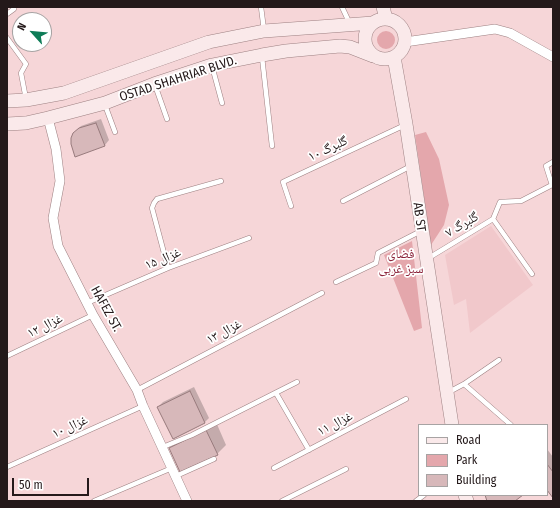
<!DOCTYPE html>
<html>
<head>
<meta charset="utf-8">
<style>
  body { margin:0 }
  #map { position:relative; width:560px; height:508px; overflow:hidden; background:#f6d6d8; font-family:"Fira Sans Condensed",sans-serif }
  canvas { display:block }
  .frame { position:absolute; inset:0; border:8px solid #24191a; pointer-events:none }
  .legend { position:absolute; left:418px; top:424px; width:130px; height:72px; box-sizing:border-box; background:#fff; border:1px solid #a7a3a3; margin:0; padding:5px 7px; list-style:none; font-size:12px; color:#24191a }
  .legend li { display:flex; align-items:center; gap:8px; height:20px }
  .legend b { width:20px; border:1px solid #a7a3a3 }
  .north { position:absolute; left:12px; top:12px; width:40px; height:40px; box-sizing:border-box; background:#fff; border:1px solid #a7a3a3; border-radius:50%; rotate:297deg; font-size:11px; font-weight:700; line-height:16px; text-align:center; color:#24191a }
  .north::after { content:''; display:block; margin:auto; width:14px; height:18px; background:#0e7c57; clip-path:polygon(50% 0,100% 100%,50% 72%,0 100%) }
  .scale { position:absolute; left:12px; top:478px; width:77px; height:18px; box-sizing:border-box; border:2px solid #24191a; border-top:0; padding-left:5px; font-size:12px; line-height:14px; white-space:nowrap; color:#24191a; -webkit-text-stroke:3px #fff; paint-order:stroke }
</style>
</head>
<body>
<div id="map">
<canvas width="560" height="508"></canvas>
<div class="frame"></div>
<ul class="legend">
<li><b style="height:5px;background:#fae9ea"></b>Road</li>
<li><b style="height:11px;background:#e4a7ac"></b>Park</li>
<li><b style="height:11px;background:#d7b8ba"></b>Building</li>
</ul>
<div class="north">N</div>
<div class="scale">50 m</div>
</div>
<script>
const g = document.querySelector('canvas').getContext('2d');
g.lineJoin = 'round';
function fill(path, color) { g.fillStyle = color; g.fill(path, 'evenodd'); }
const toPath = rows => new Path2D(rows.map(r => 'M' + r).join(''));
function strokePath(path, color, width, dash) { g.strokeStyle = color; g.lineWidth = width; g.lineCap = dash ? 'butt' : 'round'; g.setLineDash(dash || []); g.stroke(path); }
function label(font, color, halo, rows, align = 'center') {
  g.font = font + ' "Fira Sans Condensed","Noto Naskh Arabic",sans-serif'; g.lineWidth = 3.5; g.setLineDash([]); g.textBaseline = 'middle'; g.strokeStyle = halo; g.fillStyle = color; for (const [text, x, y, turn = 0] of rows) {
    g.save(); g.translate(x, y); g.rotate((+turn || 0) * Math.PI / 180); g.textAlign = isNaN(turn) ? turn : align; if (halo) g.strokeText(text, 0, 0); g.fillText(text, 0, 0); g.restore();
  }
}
const built = toPath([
  [491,226,533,285,470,333,466,299,454,305,445,255]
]);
const green = toPath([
  '377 40a9 9 0 1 1 18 0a9 9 0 1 1-18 0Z',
  [426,132,439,159,449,205,444,225,431,245,415,135],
  [412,241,422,328,414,331,384,255]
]);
const shadow = toPath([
  [101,119,109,140,105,145,76,131,81,126],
  [194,387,209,418,205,422,173,438,158,407,163,402],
  [216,422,226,445,217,454,170,448,179,439],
  [547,449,553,457,553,496,547,488]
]);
const building = toPath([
  [96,123,105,146,75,157,71,144,71,138,73,133,79,128,96,123],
  [190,391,205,423,173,439,157,407,190,391],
  [206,430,218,455,180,472,169,448,206,430],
  [547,464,553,472,553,498,547,490,547,464],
  [485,495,523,495,515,501,487,501,485,495]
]);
const lane = toPath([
  [261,7,264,30],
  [342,7,350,24],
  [7,14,14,9,13,7],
  [7,38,26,64,21,73,26,99],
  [262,57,272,146],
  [212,66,222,103],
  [155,85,167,119],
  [105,105,115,132],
  [343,201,411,166],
  [291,206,283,182,405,125],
  [493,219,532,274],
  [427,259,493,219,500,202,521,201,552,185,546,166,553,162],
  [168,268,152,208,154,203,157,199,221,181],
  [336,282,376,263,378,253,421,231],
  [87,303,168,268,249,238],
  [7,356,93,315],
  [464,384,499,360],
  [137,390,322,293],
  [449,392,464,384,511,425],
  [276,393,309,450],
  [163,447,192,435,297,382],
  [7,467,143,406],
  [274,468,406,399],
  [176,476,214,459],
  [94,501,172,468],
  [282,501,346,469],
  [416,501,424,495]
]);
const street = toPath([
  [405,42,495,29,510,33,553,57],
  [48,118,56,149,60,181,53,218,58,246,93,315,137,390,143,406,187,501]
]);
const secondary = toPath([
  [383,7,386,19],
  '365 39a20 20 0 1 1 40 0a20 20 0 1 1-40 0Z',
  [394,57,406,124,452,425],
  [7,101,26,100,64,93,209,42,264,31,373,23],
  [7,124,26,123,48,118,105,103,154,84,212,65,262,55,286,51,340,46,350,47,373,56],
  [465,495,467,501]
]);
const streetNames = [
  ["OSTAD SHAHRIAR BLVD.",178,79,-18],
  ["گلبرگ ۱۰",328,149,-25],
  ["AB ST",419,217,82],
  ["گلبرگ ۷",462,225,-31],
  ["غزال ۱۵",163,259,-22],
  ["HAFEZ ST.",106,309,61],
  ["غزال ۱۲",45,326,-26],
  ["غزال ۱۳",224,332,-28],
  ["غزال ۱۱",335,424,-27],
  ["غزال ۱۰",70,427,-24]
];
const parkNames = [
  ["فضای",401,254],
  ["سبز غربی",401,269]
];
fill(built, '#f1c8cb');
fill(green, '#e4a7ac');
fill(shadow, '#0003');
fill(building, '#d7b8ba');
strokePath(building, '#977a7c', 1);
strokePath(lane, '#9d8082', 5.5);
strokePath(street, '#9d8082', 10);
strokePath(secondary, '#9d8082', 14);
strokePath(lane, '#fff', 4.5);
strokePath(street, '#fff', 9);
strokePath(secondary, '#fae9ea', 13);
label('13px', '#24191a', '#fff', streetNames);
label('13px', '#8b2239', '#fff', parkNames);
</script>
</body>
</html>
